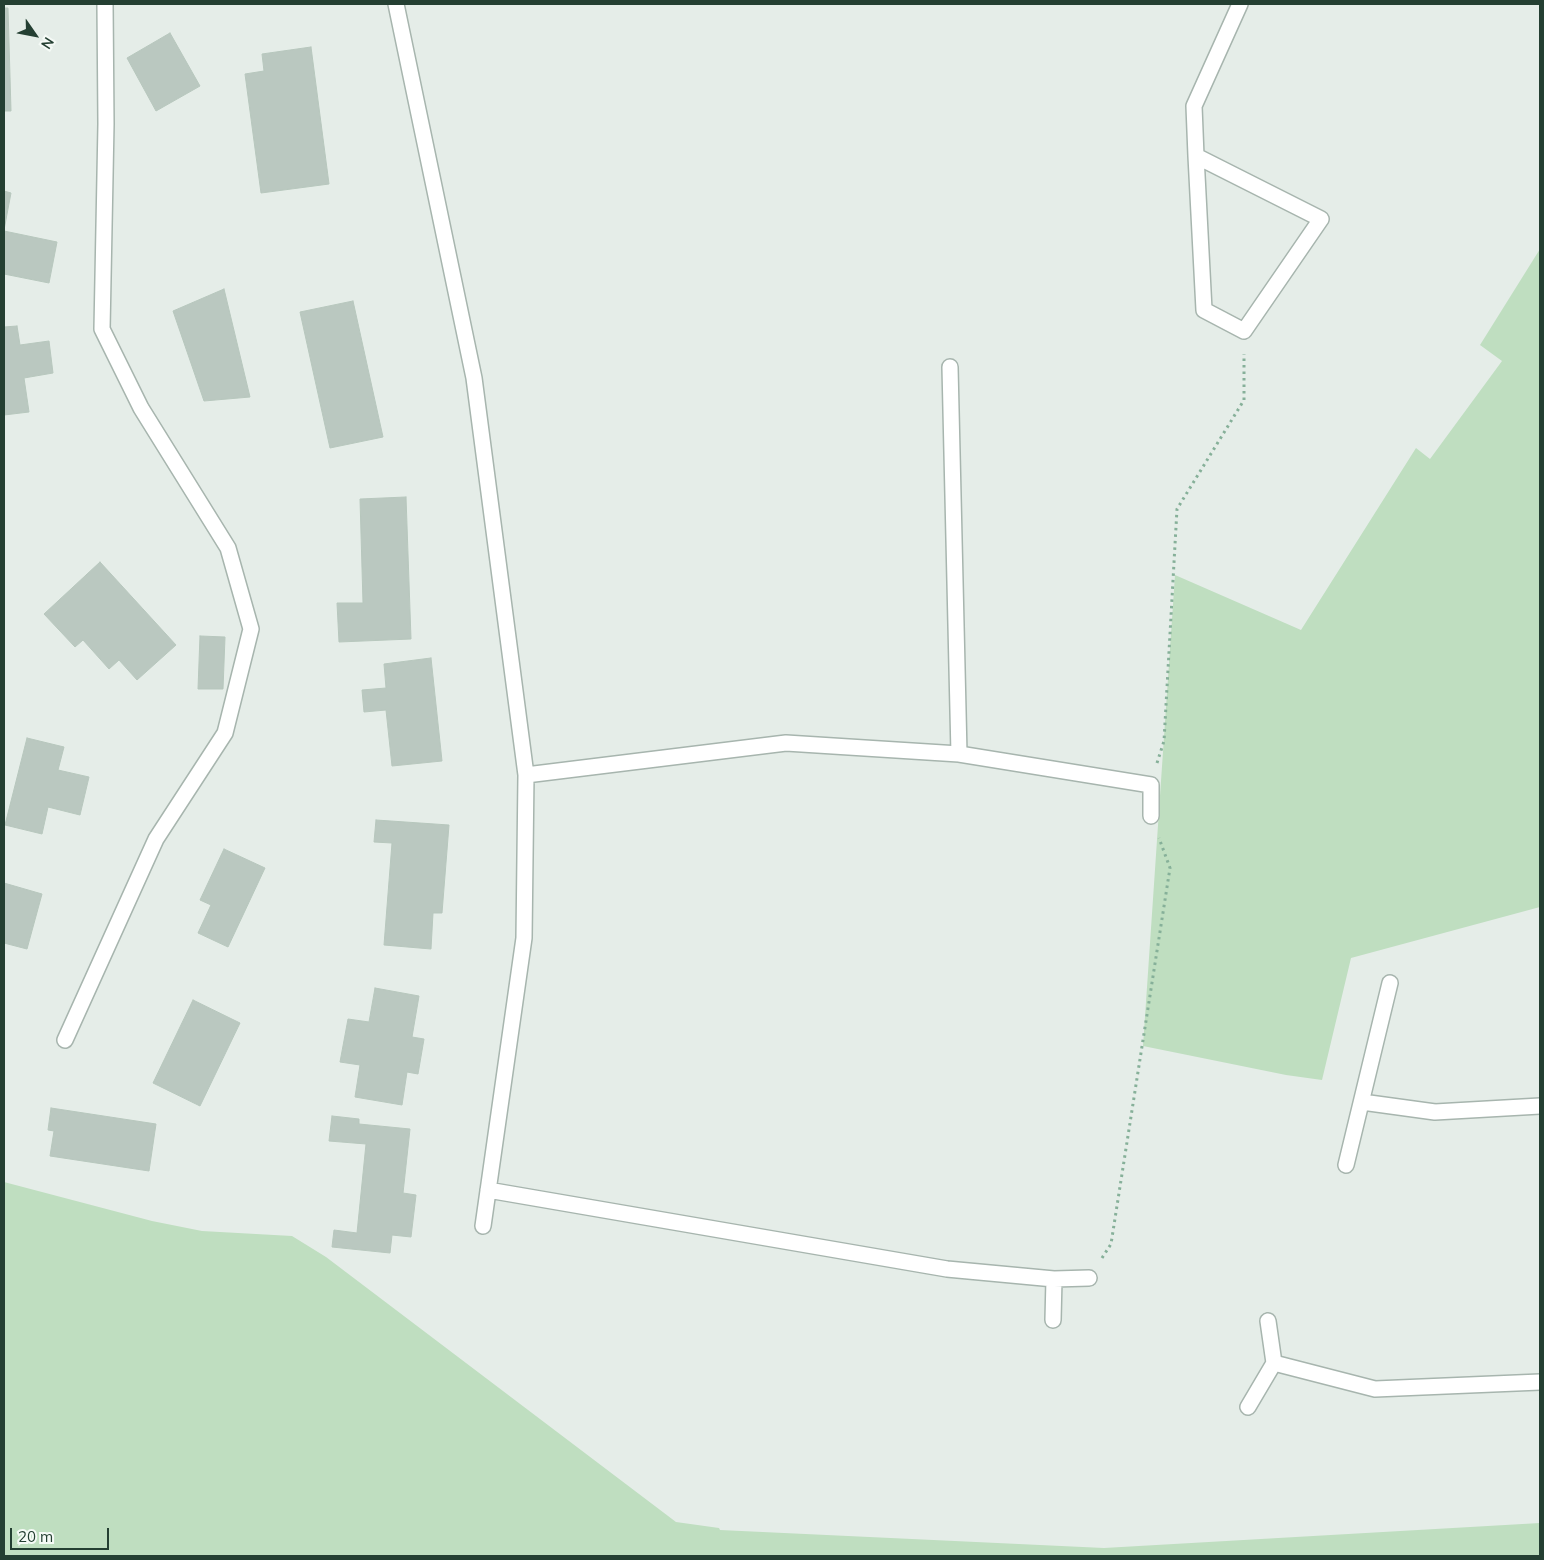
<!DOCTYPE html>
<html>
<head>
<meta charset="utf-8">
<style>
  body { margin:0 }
  #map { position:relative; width:1544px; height:1560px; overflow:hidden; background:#e5ede8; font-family:Mulish,sans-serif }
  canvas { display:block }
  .frame { position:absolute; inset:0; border:5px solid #243f32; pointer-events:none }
  .north { position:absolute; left:10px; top:10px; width:50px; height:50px; -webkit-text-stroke:4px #f5faf6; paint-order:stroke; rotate:123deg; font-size:14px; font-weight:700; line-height:20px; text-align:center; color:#243f32 }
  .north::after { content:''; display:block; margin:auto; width:18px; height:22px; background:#243f32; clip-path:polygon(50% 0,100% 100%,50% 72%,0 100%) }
  .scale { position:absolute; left:10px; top:1528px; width:99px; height:22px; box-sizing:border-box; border:2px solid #243f32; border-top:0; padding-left:6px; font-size:15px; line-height:18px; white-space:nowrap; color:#243f32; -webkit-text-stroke:4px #f5faf6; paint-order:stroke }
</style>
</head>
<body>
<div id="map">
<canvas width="1544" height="1560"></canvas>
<div class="frame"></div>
<div class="north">N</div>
<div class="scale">20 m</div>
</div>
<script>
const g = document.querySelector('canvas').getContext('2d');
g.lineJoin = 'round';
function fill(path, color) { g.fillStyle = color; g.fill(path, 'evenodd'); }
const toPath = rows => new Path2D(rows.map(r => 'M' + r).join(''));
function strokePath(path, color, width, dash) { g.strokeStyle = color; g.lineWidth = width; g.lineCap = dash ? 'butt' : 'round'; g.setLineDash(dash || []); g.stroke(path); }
const green = toPath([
  [1540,249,1540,907,1351,958,1322,1080,1286,1075,1143,1046,1175,575,1301,630,1416,448,1430,459,1502,361,1480,345],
  [4,1182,152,1221,202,1231,292,1236,326,1257,676,1522,719,1528,720,1530,1104,1548,1540,1523,1540,1556,4,1556]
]);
const building = toPath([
  [4,8,8,8,11,111,4,111,4,8],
  [170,33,200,86,156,111,127,58,170,33],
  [311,47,329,184,261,193,245,74,264,71,262,54,311,47],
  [4,191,11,193,4,230,4,191],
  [4,231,57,242,49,283,4,274,4,231],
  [224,289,250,397,204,401,173,311,224,289],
  [353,301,383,437,330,448,300,312,353,301],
  [17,326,20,345,49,341,53,373,24,378,29,412,4,415,4,327,17,326],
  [406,497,411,639,339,642,337,603,363,603,360,499,406,497],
  [100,562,176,645,137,680,119,660,109,669,83,640,75,647,44,614,100,562],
  [200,636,225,637,223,689,198,689,200,636],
  [431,658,442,761,392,766,386,710,364,712,362,690,386,688,384,664,431,658],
  [27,738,64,747,58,770,89,777,80,815,48,807,42,834,5,825,27,738],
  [376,820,449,825,442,913,433,913,431,949,384,945,392,843,374,842,376,820],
  [224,849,265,868,228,947,198,933,211,905,200,900,224,849],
  [4,883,42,894,27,949,4,943,4,883],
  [375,988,419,996,412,1037,424,1039,418,1074,407,1072,402,1105,355,1097,360,1065,340,1062,348,1019,369,1022,375,988],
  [193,1000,240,1023,200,1106,153,1083,193,1000],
  [51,1108,156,1124,149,1171,50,1156,54,1131,48,1130,51,1108],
  [332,1116,359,1119,359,1124,410,1129,403,1193,416,1195,411,1237,392,1235,390,1253,332,1247,334,1230,357,1233,366,1144,329,1141,332,1116]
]);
const path = toPath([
  [1157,763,1164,741,1177,509,1244,400,1244,354],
  [1102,1258,1111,1244,1170,868,1159,838]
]);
const minor = toPath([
  [396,4,474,378,526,775,524,938,483,1226],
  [1196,156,1321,219,1244,331,1204,310,1196,156,1194,106,1240,4],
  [950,367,959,754],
  [526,775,786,743,959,754,1151,785,1151,816],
  [65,1040,156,839,225,733,251,629,228,548,141,408,102,329,106,124,105,4],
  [1362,1102,1435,1112,1540,1106],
  [1346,1165,1390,983],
  [488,1190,947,1269,1054,1279,1089,1278],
  [1053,1320,1054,1279],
  [1274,1363,1375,1389,1540,1382],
  [1248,1407,1274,1363,1268,1321]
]);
fill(green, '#bfdec0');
fill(building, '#bac8c0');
strokePath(building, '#b7c7bd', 1);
strokePath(minor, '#a7b5ae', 18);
strokePath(path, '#86b099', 3, [2.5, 4]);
strokePath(minor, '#fff', 15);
</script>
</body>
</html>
